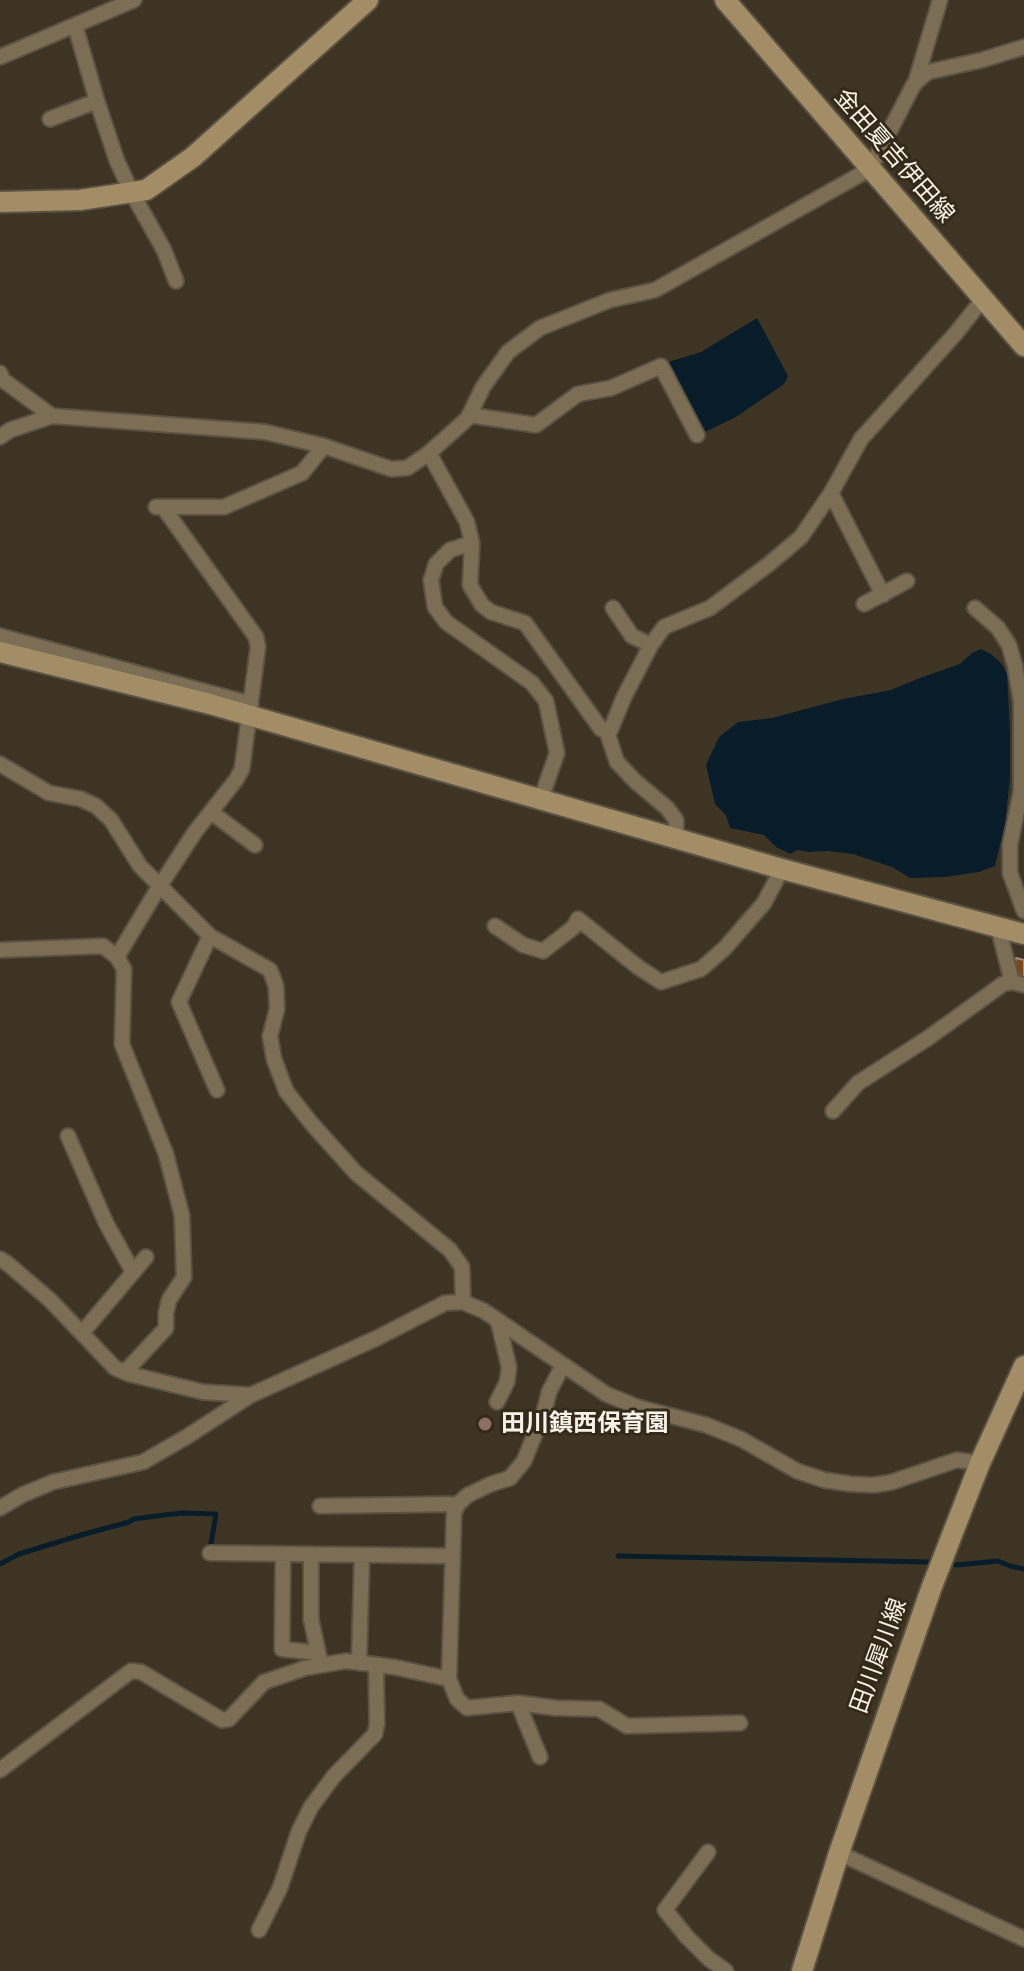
<!DOCTYPE html>
<html>
<head>
<meta charset="utf-8">
<style>
  body { margin:0 }
  canvas { display:block; background:#3d3423 }
</style>
</head>
<body>
<canvas width="1024" height="1971"></canvas>
<script>
const g = document.querySelector('canvas').getContext('2d');
g.lineJoin = 'round';
function fill(path, color) { g.fillStyle = color; g.fill(path, 'evenodd'); }
const toPath = rows => new Path2D(rows.map(r => 'M' + r).join(''));
function strokePath(path, color, width, dash) { g.strokeStyle = color; g.lineWidth = width; g.lineCap = dash ? 'butt' : 'round'; g.setLineDash(dash || []); g.stroke(path); }
function label(font, color, halo, rows, align = 'center') {
  g.font = font + ' Montserrat,"Noto Sans JP",sans-serif'; g.lineWidth = 6; g.setLineDash([]); g.textBaseline = 'middle'; g.strokeStyle = halo; g.fillStyle = color; for (const [text, x, y, turn = 0] of rows) {
    g.save(); g.translate(x, y); g.rotate((+turn || 0) * Math.PI / 180); g.textAlign = isNaN(turn) ? turn : align; if (halo) g.strokeText(text, 0, 0); g.fillText(text, 0, 0); g.restore();
  }
}
const water = toPath([
  [757,318,788,376,784,384,736,417,705,432,665,363,701,352],
  [981,649,991,654,1001,663,1007,674,1010,732,1010,778,1005,824,995,866,979,872,945,877,910,878,892,867,853,854,827,851,809,852,797,850,790,854,776,847,764,835,730,828,726,815,715,804,706,765,719,737,738,722,772,718,843,699,891,690,920,678,960,664,972,653]
]);
const stream = toPath([
  [618,1556,930,1562],
  [0,1564,19,1554,81,1535,129,1522,133,1519,181,1513,216,1514,211,1544],
  [956,1565,998,1561,1010,1566,1024,1569]
]);
const building = toPath([
  [1016,958,1024,960,1024,980,1022,979,1022,976,1016,975,1017,972,1013,971,1016,958]
]);
const street = toPath([
  [0,57,134,0],
  [915,84,940,0],
  [97,101,117,161,132,193,164,250,176,281],
  [50,119,97,101,75,25],
  [0,373,3,380,52,416],
  [469,415,536,425,578,394,611,388,661,366,697,435],
  [0,437,10,430,52,416,265,432,324,446,391,469,407,468,429,453,468,418,483,387,508,352,540,328,610,300,655,290,870,169,914,84,928,72,982,60,1024,47],
  [429,453,467,522,472,543,470,585,482,605,491,612,525,623,601,729,611,729,624,697,651,645,664,627,710,608,769,564,801,537,831,493,861,439,956,333,983,299],
  [831,493,883,595],
  [156,507,224,507,302,473,324,446],
  [472,543,450,550,436,564,431,580,435,607,446,622,532,683,546,701,557,753,541,799],
  [864,604,907,581],
  [613,608,632,636,651,645],
  [975,608,998,628,1009,645,1015,666,1021,702,1021,791,1010,845,1010,873,1024,911],
  [0,636,251,704],
  [606,729,617,762,635,781,667,808,676,820,676,839],
  [0,764,49,793,81,799,96,806,111,820,140,866,210,936,270,970,276,986,277,1009,270,1036,274,1059,286,1091,312,1124,356,1173,450,1250,462,1267,463,1302],
  [211,812,255,845],
  [495,926,523,945,543,951,574,927,578,919,638,967,661,982,701,969,725,948,764,903,782,869],
  [998,927,1012,982,1024,985],
  [210,936,179,1002,217,1090],
  [0,950,103,946,117,957,124,969,122,1044,166,1154,182,1216,184,1277,169,1300,166,1313,166,1328,125,1372],
  [117,957,159,887,195,832,236,780,242,769,258,647,256,637,163,507],
  [833,1111,858,1083,928,1038,1003,984,1012,982],
  [68,1136,106,1223,133,1272],
  [0,1259,8,1264,50,1300,115,1368,129,1374,203,1392,251,1395],
  [82,1333,146,1257],
  [563,1365,549,1392,544,1412,524,1461,510,1478,491,1484,468,1495,458,1504,454,1513,449,1679,457,1699,467,1708,518,1703,556,1708,599,1709,627,1726,740,1723],
  [497,1402,507,1382,509,1367,498,1321],
  [320,1506,458,1504],
  [0,1508,22,1495,53,1482,143,1462,188,1436,251,1395,377,1338,445,1303,463,1302,484,1311,606,1394,637,1407,706,1425,741,1439,797,1471,824,1480,851,1484,874,1485,892,1482,957,1460,980,1463],
  [210,1553,453,1556],
  [283,1554,282,1649,318,1653],
  [311,1554,311,1619,320,1661],
  [359,1663,362,1555],
  [518,1703,540,1757],
  [0,1770,131,1671,141,1672,222,1720,229,1719,264,1682,305,1668,346,1661,394,1667,449,1679],
  [708,1852,665,1910,687,1937,709,1959,726,1971],
  [839,1853,1024,1939],
  [259,1930,280,1888,299,1831,311,1807,334,1776,375,1734,377,1723,376,1665]
]);
const secondary = toPath([
  [725,0,1024,346],
  [0,202,80,200,146,190,193,157,368,0],
  [0,652,210,704,782,869,1024,934],
  [802,1971,839,1853,931,1589,980,1463,1024,1366]
]);
const markers = [
  [485,1424,8,"#8d6e63"]
];
const streetNames = [
  ["金田夏吉伊田線",894,156,49],
  ["田川犀川線",879,1656,-70]
];
const poiNames = [
  ["田川鎮西保育園",501,1424]
];
fill(water, '#081d29');
strokePath(stream, '#081d29', 5);
fill(building, '#78481a');
strokePath(building, '#9e8c7d', 2);
strokePath(street, '#5b5243', 18);
strokePath(secondary, '#5b5243', 24);
strokePath(street, '#7b6e55', 14);
strokePath(secondary, '#a28d66', 20);
for (const [x, y, r, color] of markers) { const dot = new Path2D(); dot.arc(x, y, r, 0, 2 * Math.PI); g.fillStyle = color; g.fill(dot); strokePath(dot, '#332a19', 3); }
label('24px', '#f8f2e8', '#332a19', streetNames);
label('bold 24px', '#f8f2e8', '#332a19', poiNames, 'left');
</script>
</body>
</html>
